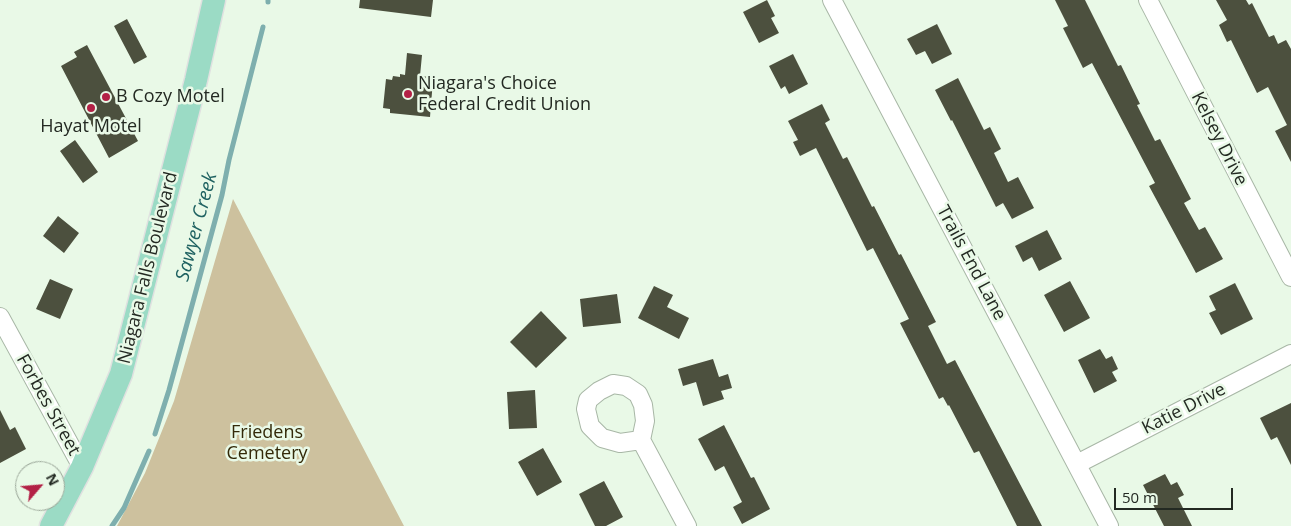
<!DOCTYPE html>
<html>
<head>
<meta charset="utf-8">
<style>
  body { margin:0 }
  #map { position:relative; width:1291px; height:526px; overflow:hidden; background:#e9f9e7; font-family:"Open Sans",sans-serif }
  canvas { display:block }
  .north { position:absolute; left:15px; top:461px; width:50px; height:50px; box-sizing:border-box; background:#e9f9e7; border:1px solid #9aa698; border-radius:50%; rotate:63deg; font-size:14px; font-weight:700; line-height:20px; text-align:center; color:#232922 }
  .north::after { content:''; display:block; margin:auto; width:18px; height:22px; background:#b32146; clip-path:polygon(50% 0,100% 100%,50% 72%,0 100%) }
  .scale { position:absolute; left:1114px; top:488px; width:119px; height:22px; box-sizing:border-box; border:2px solid #232922; border-top:0; padding-left:6px; font-size:15px; line-height:18px; white-space:nowrap; color:#232922; -webkit-text-stroke:4px #e9f9e7; paint-order:stroke }
</style>
</head>
<body>
<div id="map">
<canvas width="1291" height="526"></canvas>
<div class="north">N</div>
<div class="scale">50 m</div>
</div>
<script>
const g = document.querySelector('canvas').getContext('2d');
g.lineJoin = 'round';
function fill(path, color) { g.fillStyle = color; g.fill(path, 'evenodd'); }
const toPath = rows => new Path2D(rows.map(r => 'M' + r).join(''));
function strokePath(path, color, width, dash) { g.strokeStyle = color; g.lineWidth = width; g.lineCap = dash ? 'butt' : 'round'; g.setLineDash(dash || []); g.stroke(path); }
function label(font, color, halo, rows, align = 'center') {
  g.font = font + ' "Open Sans",sans-serif'; g.lineWidth = 5; g.setLineDash([]); g.textBaseline = 'middle'; g.strokeStyle = halo; g.fillStyle = color; for (const [text, x, y, turn = 0] of rows) {
    g.save(); g.translate(x, y); g.rotate((+turn || 0) * Math.PI / 180); g.textAlign = isNaN(turn) ? turn : align; if (halo) g.strokeText(text, 0, 0); g.fillText(text, 0, 0); g.restore();
  }
}
const green = toPath([
  [233,199,404,526,117,526,145,473,174,401]
]);
const stream = toPath([
  [268,2,268,0],
  [155,434,169,390,222,195,229,160,263,27],
  [112,526,124,508,149,451]
]);
const building = toPath([
  [360,0,433,0,431,17,359,8],
  [767,0,775,16,771,18,779,33,759,43,743,12],
  [1055,0,1085,0,1118,66,1121,65,1140,104,1137,105,1155,141,1160,139,1191,199,1184,203,1199,230,1205,227,1223,259,1196,273,1149,186,1155,183,1092,63,1083,68,1063,28,1068,26],
  [1216,0,1246,0,1249,5,1252,3,1269,37,1274,35,1278,44,1286,40,1291,49,1291,162,1275,131,1287,125,1268,87,1257,93,1231,40,1227,42,1219,25,1227,20],
  [127,19,147,57,134,64,114,26],
  [937,24,952,54,932,64,925,51,916,55,907,39],
  [87,45,138,141,109,158,61,66,77,57,74,52],
  [407,53,422,55,420,76,432,77,431,80,433,80,430,117,390,113,390,109,383,108,386,79,392,80,393,76,400,77,400,74,405,75],
  [793,54,808,84,789,94,785,86,781,89,769,66],
  [958,78,984,130,990,127,1001,149,994,153,1008,182,1018,177,1034,208,1012,219,1003,203,996,207,952,120,951,121,935,90],
  [822,104,830,120,825,123,843,159,847,157,872,207,874,206,899,255,901,254,936,322,928,326,947,364,955,360,1042,526,1017,526,979,451,974,453,949,405,948,406,943,397,939,399,900,323,909,319,873,248,867,251,816,148,800,156,793,142,798,140,788,121],
  [75,140,98,172,83,183,60,151],
  [58,216,79,233,64,253,43,236],
  [1047,230,1062,259,1039,271,1032,257,1023,262,1015,246],
  [50,279,73,289,60,319,36,309],
  [1070,281,1090,318,1064,332,1044,295],
  [1235,283,1253,319,1221,335,1209,313,1216,310,1209,296],
  [654,286,673,295,667,307,689,318,679,339,638,318],
  [617,294,621,323,583,327,580,299],
  [541,311,567,338,536,368,510,342],
  [1100,349,1106,359,1112,356,1118,369,1112,372,1117,381,1094,393,1078,360],
  [713,359,719,377,728,374,732,388,721,391,724,399,703,406,696,382,683,386,678,369],
  [535,390,537,428,509,429,507,392],
  [1291,403,1291,465,1277,437,1271,440,1260,418],
  [0,410,10,430,15,427,26,449,0,463],
  [724,425,751,478,754,477,770,509,742,524,733,507,742,502,724,466,715,471,698,439],
  [543,448,562,482,537,496,518,462],
  [1165,474,1171,485,1177,482,1184,495,1178,498,1192,526,1164,526,1143,485],
  [604,481,623,517,606,526,595,526,579,494]
]);
const minor = toPath([
  [832,0,1109,526],
  [1148,0,1291,277],
  [0,317,82,467],
  [641,440,620,443,602,438,590,426,586,409,588,400,599,391,613,384,626,386,638,394,643,405,645,421,641,440,687,526],
  [1077,464,1291,354]
]);
const major = toPath([
  [51,526,82,467,121,374,196,80,214,0]
]);
const markers = [
  [408,94,5,"#b32146"],
  [106,97,5,"#b32146"],
  [91,108,5,"#b32146"]
];
const poiNames = [
  ["Niagara's Choice",418,84],
  ["Federal Credit Union",418,105],
  ["B Cozy Motel",116,97],
  ["Hayat Motel",91,127,"center"]
];
const streetNames = [
  ["Kelsey Drive",1219,139,63],
  ["Trails End Lane",971,263,62],
  ["Niagara Falls Boulevard",148,268,-76],
  ["Forbes Street",48,405,61],
  ["Katie Drive",1184,409,-27]
];
const parkNames = [
  ["Friedens",267,433],
  ["Cemetery",267,454]
];
const waterNames = [
  ["Sawyer Creek",197,227,-75]
];
fill(green, '#cdc19e');
strokePath(stream, '#7eafae', 5);
fill(building, '#4c503e');
strokePath(minor, '#a8b7a6', 20);
strokePath(major, '#e0e1e0', 25);
strokePath(minor, '#fff', 18);
strokePath(major, '#9bdbc5', 22);
for (const [x, y, r, color] of markers) { const dot = new Path2D(); dot.arc(x, y, r, 0, 2 * Math.PI); g.fillStyle = color; g.fill(dot); strokePath(dot, '#e9f9e7', 2); }
label('18px', '#232922', '#e9f9e7', poiNames, 'left');
label('18px', '#232922', '#e9f9e7', streetNames);
label('18px', '#332908', '#e9f9e7', parkNames);
label('italic 19px', '#1f6261', '#e9f9e7', waterNames);
</script>
</body>
</html>
